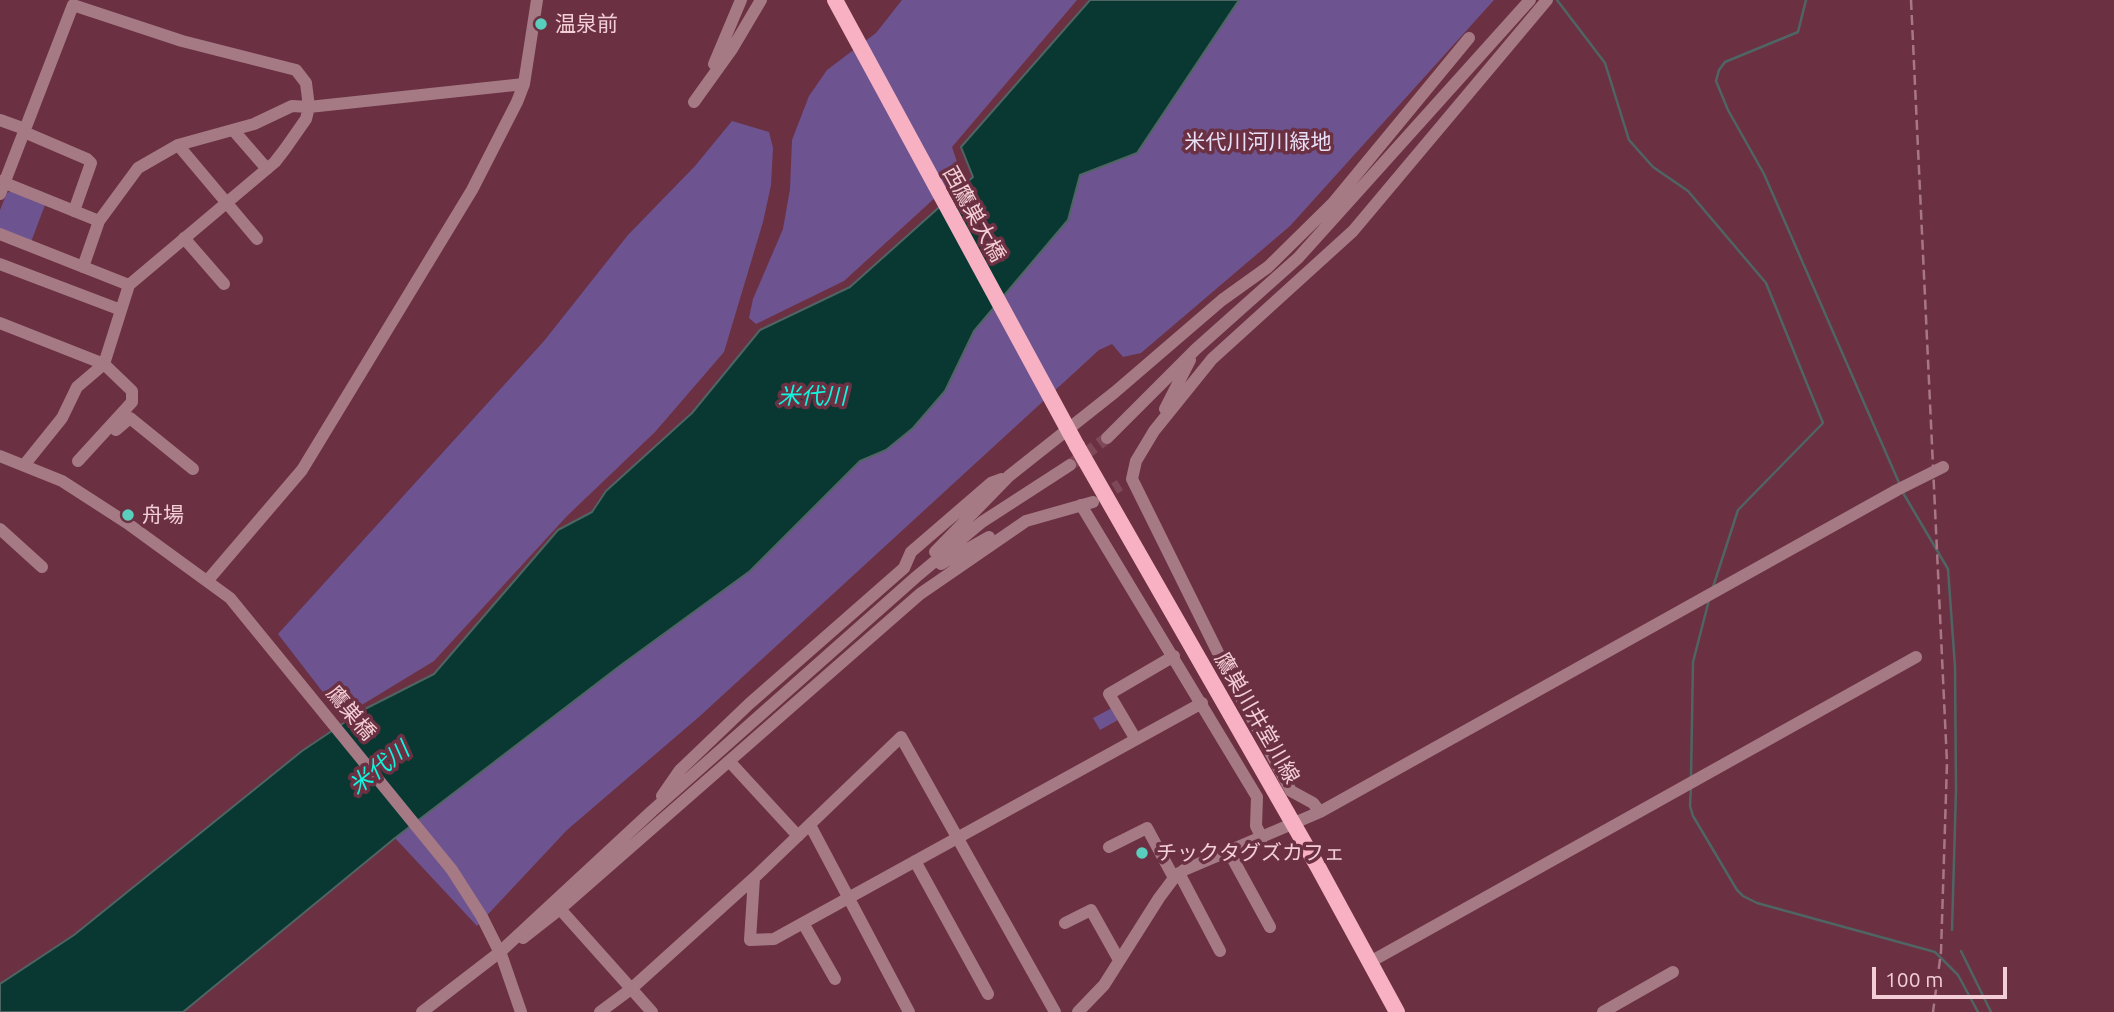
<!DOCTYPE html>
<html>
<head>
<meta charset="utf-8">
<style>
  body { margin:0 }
  #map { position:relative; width:2114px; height:1012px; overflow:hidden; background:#6b3042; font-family:Ubuntu,sans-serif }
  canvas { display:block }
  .scale { position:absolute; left:1872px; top:967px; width:135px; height:32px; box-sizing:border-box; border:4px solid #f3ced6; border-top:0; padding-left:9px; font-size:21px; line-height:24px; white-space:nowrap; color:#f3ced6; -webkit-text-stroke:5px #6b3042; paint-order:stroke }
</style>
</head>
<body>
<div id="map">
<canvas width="2114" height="1012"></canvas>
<div class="scale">100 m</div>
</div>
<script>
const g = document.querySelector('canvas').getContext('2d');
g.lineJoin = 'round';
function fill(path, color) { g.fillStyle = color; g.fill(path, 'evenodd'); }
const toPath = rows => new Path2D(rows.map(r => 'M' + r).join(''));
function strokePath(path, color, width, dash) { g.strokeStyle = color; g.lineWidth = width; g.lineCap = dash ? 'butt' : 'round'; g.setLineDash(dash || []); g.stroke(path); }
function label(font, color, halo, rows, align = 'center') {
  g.font = font + ' Ubuntu,"Noto Sans JP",sans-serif'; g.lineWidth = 7; g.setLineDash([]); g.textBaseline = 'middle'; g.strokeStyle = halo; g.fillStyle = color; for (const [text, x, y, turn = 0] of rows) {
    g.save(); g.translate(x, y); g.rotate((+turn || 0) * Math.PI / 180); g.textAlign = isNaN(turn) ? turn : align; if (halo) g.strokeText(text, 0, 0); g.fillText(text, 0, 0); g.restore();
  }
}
const green = toPath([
  [902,0,1077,0,952,147,961,174,844,281,756,324,749,318,753,299,783,229,790,189,792,140,809,96,827,70,876,33],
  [1239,0,1494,0,1290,226,1141,353,1123,357,1112,344,1099,350,700,716,567,830,477,926,395,838,621,665,750,571,860,461,886,450,945,391,974,331,1068,220,1080,175,1137,153],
  [732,121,769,132,773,148,771,185,763,222,724,352,655,432,567,516,434,661,342,717,278,634,544,341,628,235,695,166],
  [11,191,45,205,31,242,0,231,0,210,7,193],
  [1112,708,1118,720,1100,730,1093,718]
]);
const water = toPath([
  [1090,0,1239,0,1137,153,1080,175,1068,220,974,331,945,391,913,428,886,450,860,461,750,571,621,665,395,838,183,1012,0,1012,0,984,74,935,302,751,363,710,434,674,558,530,592,512,606,491,692,413,760,330,850,287,973,177,961,147,1090,0]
]);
const stream = toPath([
  [1557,0,1605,63,1629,140,1653,167,1688,191,1766,283,1823,423,1738,510,1713,587],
  [1806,0,1798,32,1725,62,1719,70,1716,81,1728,110,1764,174,1900,485],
  [1902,491,1948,569,1955,667,1956,790,1952,930],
  [1691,777,1693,662,1709,600],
  [1691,787,1690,806,1693,816,1737,890,1743,896,1757,903,1935,952,1958,975,1978,1012],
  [1961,951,1991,1012]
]);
const minorTunnel = toPath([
  [1070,465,1107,438],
  [1099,498,1120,485]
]);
const minor = toPath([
  [714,64,741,0],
  [694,102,732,49,761,0],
  [0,120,25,129],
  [234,131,267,169],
  [24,132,87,159,91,163,74,211],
  [178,145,257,239],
  [0,181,99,221],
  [0,194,73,5,182,41,296,70,306,83,309,107,306,119,285,149,275,162,129,285,104,364,77,387,62,418,25,464],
  [0,234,129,285],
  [184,238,224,284],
  [0,264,121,310],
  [83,267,99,221,138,168,178,145,254,124,292,106,309,107,524,84],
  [0,323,104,364,132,391,132,402,78,461],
  [1165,409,1190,360],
  [116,430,130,418,193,469],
  [1107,438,1196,349,1298,258,1530,0],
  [0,456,62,481,127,523,230,598,452,870,482,917,502,957,521,1012],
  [1081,505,1257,797,1256,826,1262,838],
  [0,529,42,567],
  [935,552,1009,476,1115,392,1222,300,1268,267,1333,203,1469,38],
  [941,564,989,537],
  [208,580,302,470,472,190,517,102,524,84,537,0],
  [1135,738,1109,694,1174,656],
  [729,761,798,836],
  [662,796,680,770,749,704,904,568,911,552,991,483,1002,479],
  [1320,812,1313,803,1291,791,1234,685,1132,479,1136,461,1154,431,1212,359,1353,231,1547,0],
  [810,825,909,1012],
  [1109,847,1147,828,1174,878],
  [1229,852,1270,927],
  [915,861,988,994],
  [1179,873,1220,951],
  [754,878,750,940,774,939,1202,703],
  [560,909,652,1012],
  [803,923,835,979],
  [1065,923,1091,910,1119,960],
  [523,938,560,909,920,594,1026,521,1093,502],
  [1370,962,1916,657],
  [422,1012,500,952,652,811,916,577,982,522,1070,465],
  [600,1012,631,989,754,878,901,737,1055,1012],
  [1078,1012,1104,985,1159,898,1174,878,1184,870,1320,812,1897,490,1943,467],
  [1603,1012,1673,972]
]);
const major = toPath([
  [1077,446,1318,867,1397,1012]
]);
const rail = toPath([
  [1911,0,1947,763,1941,952,1933,1012]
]);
const majorBridge = toPath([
  [835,0,1077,446]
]);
const markers = [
  [541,24,7,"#5acebd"],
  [128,515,7,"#5acebd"],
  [1142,853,7,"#5acebd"]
];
const poiNames = [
  ["温泉前",555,24],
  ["舟場",142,515],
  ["チックタグズカフェ",1156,853]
];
const parkNames = [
  ["米代川河川緑地",1258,142]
];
const streetNames = [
  ["西鷹巣大橋",974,214,61],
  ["鷹巣橋",351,713,50],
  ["鷹巣川井堂川線",1257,718,60]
];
const waterNames = [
  ["米代川",812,396],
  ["米代川",379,768,-38]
];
fill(green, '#6d5490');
fill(water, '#093832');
strokePath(water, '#4f6563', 2);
strokePath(stream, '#4f6563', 2.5);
strokePath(minorTunnel, '#7f4858', 12, [12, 6]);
strokePath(minor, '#a57a85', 12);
strokePath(major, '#f7b1c3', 16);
strokePath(rail, '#a87785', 2.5, [10, 5]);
strokePath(majorBridge, '#f7b1c3', 16);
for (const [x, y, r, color] of markers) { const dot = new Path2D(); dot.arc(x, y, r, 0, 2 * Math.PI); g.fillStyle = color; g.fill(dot); strokePath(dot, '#6b3042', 2.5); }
label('21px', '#f3ced6', '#6b3042', poiNames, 'left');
label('21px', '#e8e0f6', '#6b3042', parkNames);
label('21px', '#f3ced6', '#6b3042', streetNames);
label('italic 23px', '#11f3dc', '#6b3042', waterNames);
</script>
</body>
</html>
